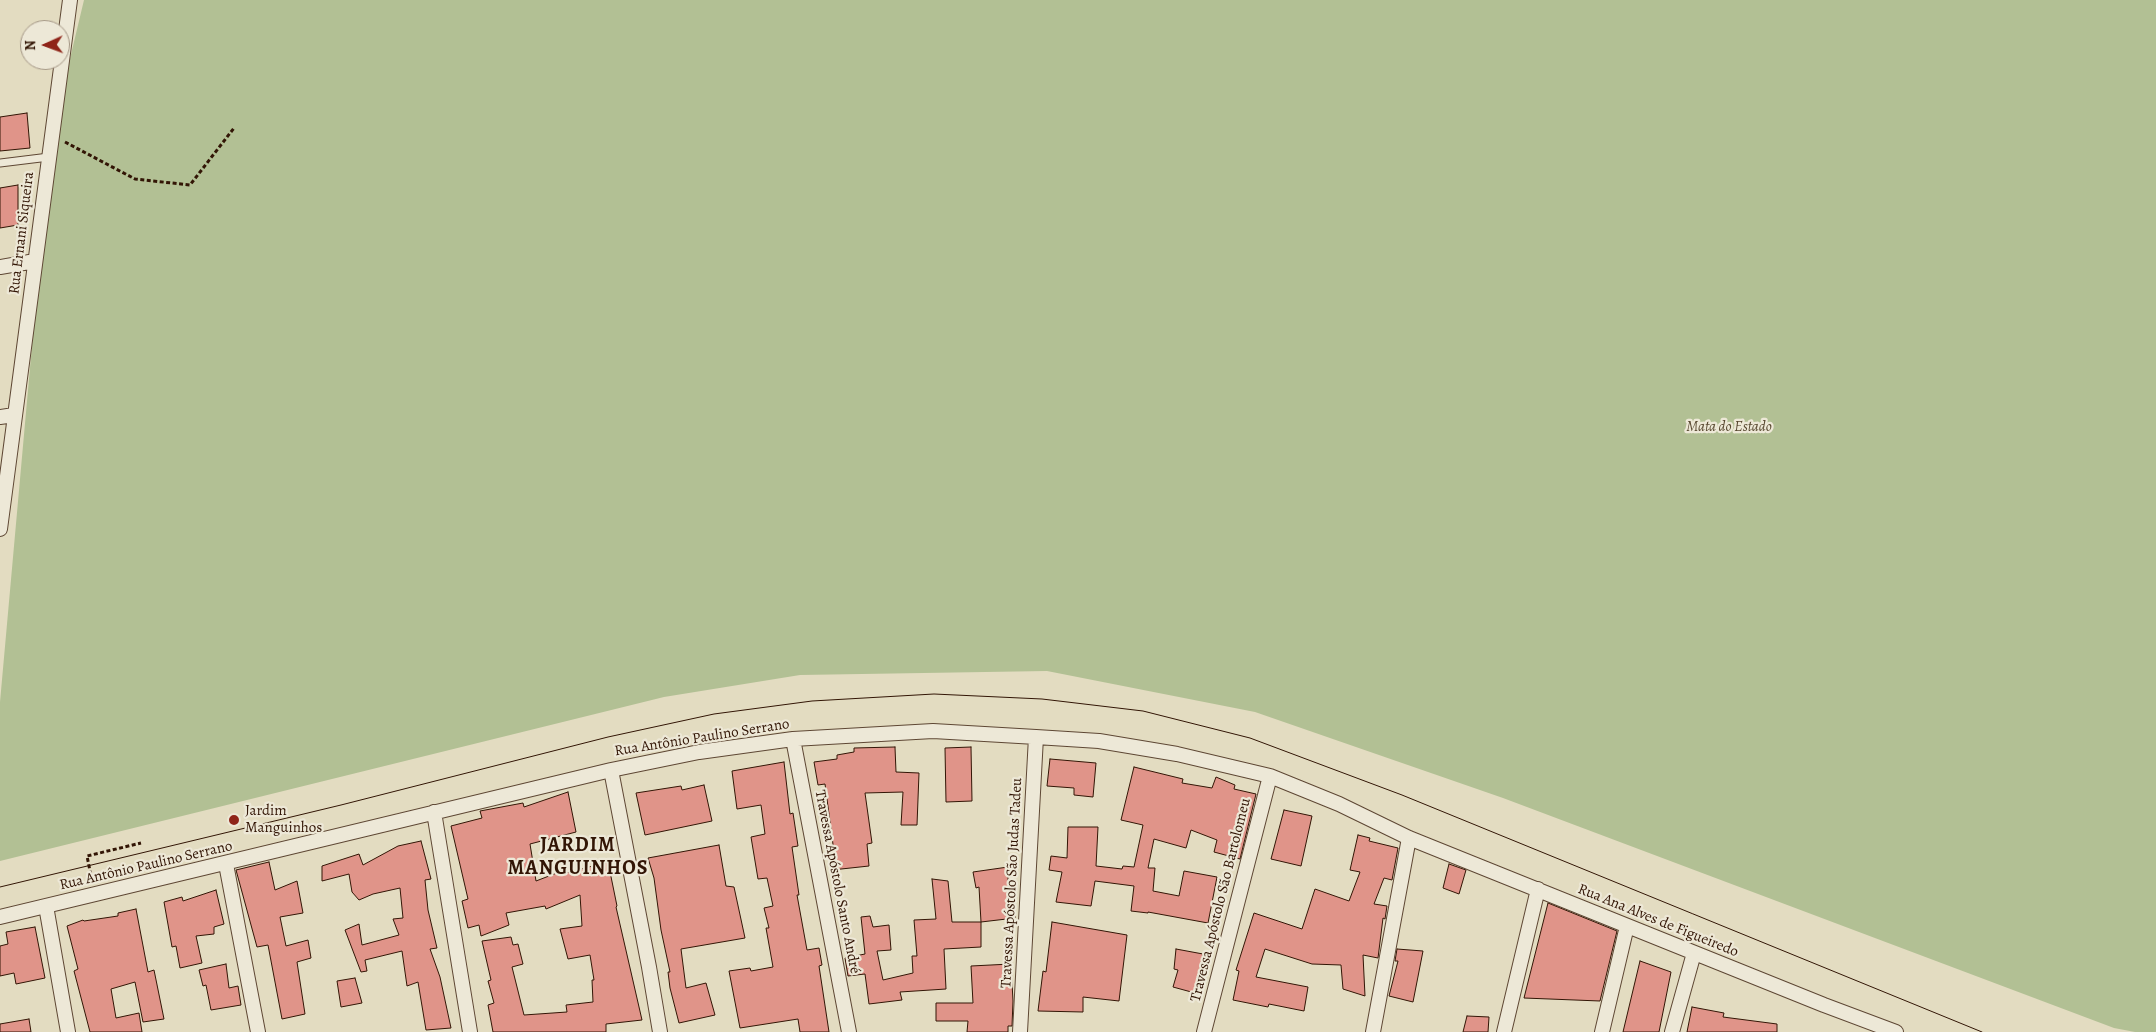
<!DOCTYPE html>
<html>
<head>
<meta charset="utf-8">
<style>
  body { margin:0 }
  #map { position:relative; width:2156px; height:1032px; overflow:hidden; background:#e3dcc1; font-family:Alegreya,serif }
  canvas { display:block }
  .north { position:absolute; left:20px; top:20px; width:50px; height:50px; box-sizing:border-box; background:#ede8d7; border:1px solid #a29483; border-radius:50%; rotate:268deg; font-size:14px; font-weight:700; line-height:20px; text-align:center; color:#321505 }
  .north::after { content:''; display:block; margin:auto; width:18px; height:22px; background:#8f2418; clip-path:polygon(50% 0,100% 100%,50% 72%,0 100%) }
</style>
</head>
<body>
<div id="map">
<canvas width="2156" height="1032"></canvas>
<div class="north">N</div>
</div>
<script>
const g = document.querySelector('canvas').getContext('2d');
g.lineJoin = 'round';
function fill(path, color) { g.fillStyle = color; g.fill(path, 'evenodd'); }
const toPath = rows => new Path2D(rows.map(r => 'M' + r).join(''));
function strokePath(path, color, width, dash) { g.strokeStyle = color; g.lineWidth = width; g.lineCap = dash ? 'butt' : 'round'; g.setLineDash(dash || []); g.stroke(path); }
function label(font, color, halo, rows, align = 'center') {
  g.font = font + ' Alegreya,serif'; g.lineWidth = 4.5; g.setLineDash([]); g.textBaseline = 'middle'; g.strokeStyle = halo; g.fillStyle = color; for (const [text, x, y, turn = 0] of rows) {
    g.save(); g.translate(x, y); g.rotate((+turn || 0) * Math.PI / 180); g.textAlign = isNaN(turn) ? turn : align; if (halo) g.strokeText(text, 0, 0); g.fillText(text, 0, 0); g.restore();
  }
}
const green = toPath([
  [84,0,2156,0,2156,1032,2135,1032,2114,1028,1503,798,1255,712,1047,671,800,675,664,697,0,861,0,702,49,156,52,134]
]);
const building = toPath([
  [27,113,30,148,0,151,0,117,27,113],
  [18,185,18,225,0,228,0,188,18,185],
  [895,747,896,772,919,773,917,825,901,825,903,792,865,793,872,843,867,844,869,866,832,870,830,853,834,852,825,784,818,785,814,762,837,759,837,755,854,752,854,748,895,747],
  [971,747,972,801,946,802,945,748,971,747],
  [1050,759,1096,763,1093,797,1074,795,1074,788,1047,786,1050,759],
  [784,762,790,814,793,813,798,846,792,847,799,895,797,895,807,950,819,948,822,965,819,966,829,1032,800,1032,798,1019,740,1028,729,971,750,968,751,971,773,967,766,928,769,928,764,908,773,906,767,878,758,879,751,837,765,834,761,805,737,809,732,771,784,762],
  [1134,767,1183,779,1182,783,1212,788,1216,777,1235,785,1234,789,1256,794,1240,859,1214,852,1217,840,1191,830,1186,848,1154,839,1148,868,1155,868,1153,891,1179,896,1184,871,1217,877,1208,923,1148,912,1148,913,1131,911,1134,886,1095,881,1091,906,1056,902,1062,872,1049,870,1051,856,1067,858,1068,827,1098,827,1096,866,1122,869,1123,866,1134,867,1143,825,1121,820,1134,767],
  [704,785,712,821,645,835,636,793,681,786,682,790,704,785],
  [568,792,576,832,530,844,536,881,562,871,562,874,608,862,617,906,616,907,642,1020,606,1024,606,1032,493,1032,488,1005,494,1003,488,981,491,980,482,941,511,937,513,945,518,944,523,964,512,967,524,1015,567,1012,566,1005,593,1002,592,980,594,980,590,955,568,959,560,929,582,926,580,895,546,909,545,906,506,913,509,925,481,936,479,925,468,928,462,901,468,899,451,826,482,818,480,811,523,803,524,807,568,792],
  [1284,810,1312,816,1301,866,1271,859,1284,810],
  [1358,835,1370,838,1369,841,1398,848,1392,880,1384,878,1374,904,1387,906,1385,919,1383,918,1378,958,1363,955,1365,996,1343,989,1341,965,1312,964,1265,949,1256,977,1308,987,1304,1011,1269,1004,1268,1007,1233,1000,1239,971,1236,970,1254,913,1302,929,1315,889,1349,901,1360,872,1350,870,1358,835],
  [421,841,431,879,425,880,428,910,437,948,430,949,440,977,451,1028,426,1030,418,982,407,986,402,951,365,960,367,971,361,972,345,930,359,924,362,945,399,935,393,919,403,918,400,888,373,894,359,900,352,892,349,874,322,881,322,866,359,854,363,865,398,846,421,841],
  [719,845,726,886,734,887,745,938,681,949,686,988,706,983,715,1015,679,1023,670,988,668,972,670,972,661,930,654,878,648,858,719,845],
  [269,862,275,890,297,881,303,913,280,917,286,946,308,940,311,958,297,962,305,1014,282,1019,268,945,257,947,236,870,269,862],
  [1449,864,1466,870,1459,894,1443,888,1449,864],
  [1008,867,1008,894,1015,893,1015,918,981,922,979,887,976,888,973,872,1008,867],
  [932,879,948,881,952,922,981,922,981,947,944,949,946,989,900,992,902,1000,869,1004,865,974,848,976,845,958,865,954,861,917,870,916,873,927,889,925,891,950,877,951,883,980,913,973,912,956,917,956,914,920,936,919,932,879],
  [216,890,224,924,214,927,214,934,196,936,202,963,180,968,176,946,172,947,164,902,182,897,183,901,216,890],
  [1548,903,1617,931,1600,1001,1524,998,1548,903],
  [136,909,148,972,154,970,164,1019,143,1022,135,982,111,989,116,1018,139,1013,142,1032,90,1032,74,971,78,969,67,926,83,920,84,921,118,916,118,913,136,909],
  [1052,922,1127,935,1119,1001,1083,997,1083,1012,1038,1011,1043,971,1046,972,1052,922],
  [35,927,45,978,16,984,14,973,0,976,0,946,8,944,6,932,35,927],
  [1176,949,1203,954,1195,993,1173,987,1178,970,1174,969,1176,949],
  [1397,949,1423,951,1413,1002,1389,996,1398,961,1395,961,1397,949],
  [1640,961,1671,972,1659,1032,1623,1032,1640,961],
  [226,964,229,988,238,986,241,1005,211,1010,206,985,203,986,199,970,226,964],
  [1011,964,1013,1001,1012,1026,1008,1026,1008,1032,967,1032,968,1021,936,1021,936,1003,973,1003,971,966,1011,964],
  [355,978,362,1003,341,1007,337,981,355,978],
  [1692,1007,1724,1013,1723,1017,1777,1024,1777,1032,1687,1032,1692,1007],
  [1467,1016,1489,1017,1488,1032,1463,1032,1467,1016],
  [29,1019,31,1032,0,1032,0,1024,29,1019]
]);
const path = toPath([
  [65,142,135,179,190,185,234,128],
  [92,881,87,856,141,843]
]);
const lane = toPath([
  [0,163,49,157]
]);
const street = toPath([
  [0,267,35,261],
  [0,417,14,415],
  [0,529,70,0],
  [793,739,849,1032],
  [611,770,649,967,660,1032],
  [434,812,470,1032],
  [226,864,258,1032],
  [46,906,68,1032],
  [0,917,611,770,699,752,793,739,933,731,1036,737,1099,741,1177,754,1270,776,1339,804,1409,838,1824,1005,1896,1032],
  [1020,1032,1036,737],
  [1204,1032,1270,776],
  [1373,1032,1409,838],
  [1504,1032,1538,889],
  [1602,1032,1627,926],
  [1672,1032,1694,953]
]);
const tram = toPath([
  [0,887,341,805,608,737,714,714,812,701,934,694,1042,699,1143,711,1250,738,1402,795,1982,1032]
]);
const markers = [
  [234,820,6,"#8f2418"]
];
const streetNames = [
  ["Rua Ernani Siqueira",22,233,-83],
  ["Rua Antônio Paulino Serrano",702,738,-9],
  ["Rua Antônio Paulino Serrano",146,866,-13],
  ["Travessa Apóstolo Santo André",837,882,79],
  ["Travessa Apóstolo São Judas Tadeu",1012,883,-87],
  ["Travessa Apóstolo São Bartolomeu",1221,900,-76],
  ["Rua Ana Alves de Figueiredo",1658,921,22]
];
const parkNames = [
  ["Mata do Estado",1729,427]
];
const poiNames = [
  ["Jardim",245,811],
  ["Manguinhos",245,828]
];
const districtNames = [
  ["JARDIM",578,846],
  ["MANGUINHOS",578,869]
];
fill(green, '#b2c094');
fill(building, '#e09489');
strokePath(building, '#321505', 1);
strokePath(lane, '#5e4734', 9);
strokePath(street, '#5e4734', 16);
strokePath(path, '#321505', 3, [4, 2.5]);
strokePath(lane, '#ede8d7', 7);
strokePath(street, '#ede8d7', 14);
strokePath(tram, '#321505', 1);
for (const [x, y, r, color] of markers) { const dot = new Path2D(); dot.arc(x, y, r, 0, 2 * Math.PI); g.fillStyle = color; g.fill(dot); strokePath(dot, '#ede8d7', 2); }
label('15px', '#321505', '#ede8d7', streetNames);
label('italic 15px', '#584830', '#ede8d7', parkNames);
label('15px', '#321505', '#ede8d7', poiNames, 'left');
g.letterSpacing = '1px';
label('bold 20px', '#321505', '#ede8d7', districtNames);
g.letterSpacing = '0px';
</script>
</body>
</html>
